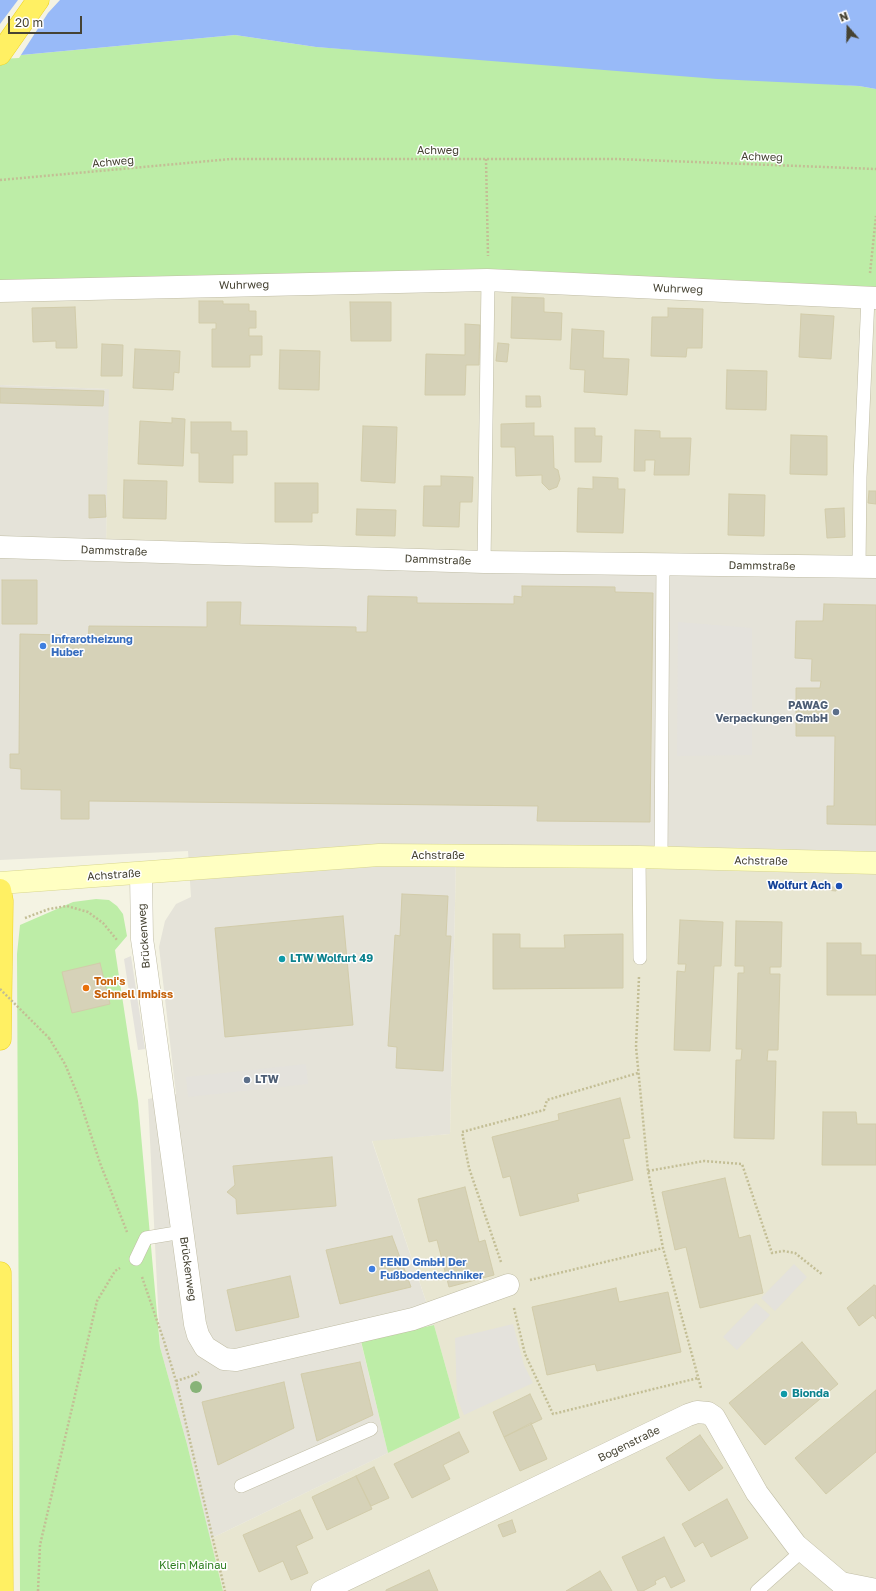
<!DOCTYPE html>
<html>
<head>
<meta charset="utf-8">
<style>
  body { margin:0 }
  #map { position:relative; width:876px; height:1591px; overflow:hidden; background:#f4f3e3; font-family:"Golos Text",sans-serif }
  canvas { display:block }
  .north { position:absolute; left:828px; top:8px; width:40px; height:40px; -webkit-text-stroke:3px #fff; paint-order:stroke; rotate:340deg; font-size:11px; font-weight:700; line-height:16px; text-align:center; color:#464333 }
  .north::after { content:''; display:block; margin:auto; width:14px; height:18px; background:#464333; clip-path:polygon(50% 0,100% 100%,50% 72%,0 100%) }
  .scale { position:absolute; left:8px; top:16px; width:74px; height:18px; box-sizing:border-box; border:2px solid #464333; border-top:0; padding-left:5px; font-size:12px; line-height:14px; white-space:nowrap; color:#464333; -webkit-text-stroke:3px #fff; paint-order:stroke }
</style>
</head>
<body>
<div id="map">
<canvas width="876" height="1591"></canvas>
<div class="north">N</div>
<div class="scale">20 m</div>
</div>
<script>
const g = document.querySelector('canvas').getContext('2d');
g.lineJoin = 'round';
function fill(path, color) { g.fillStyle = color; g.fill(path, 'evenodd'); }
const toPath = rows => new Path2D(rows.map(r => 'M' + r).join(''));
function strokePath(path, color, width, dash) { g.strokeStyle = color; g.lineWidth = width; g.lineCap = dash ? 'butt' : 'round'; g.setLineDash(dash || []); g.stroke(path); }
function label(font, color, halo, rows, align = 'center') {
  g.font = font + ' "Golos Text",sans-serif'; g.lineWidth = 3; g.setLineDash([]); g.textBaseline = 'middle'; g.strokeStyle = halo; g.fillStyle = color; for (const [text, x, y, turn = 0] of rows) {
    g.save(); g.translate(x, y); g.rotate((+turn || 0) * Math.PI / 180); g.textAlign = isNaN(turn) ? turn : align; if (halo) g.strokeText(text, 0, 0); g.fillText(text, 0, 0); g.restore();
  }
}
const residential = toPath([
  [487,280,876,298,876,567,106,551,108,389,0,385,0,291],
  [456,858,876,863,876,1591,223,1591,210,1539,460,1418,434,1325,372,1140,450,1134]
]);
const industrial = toPath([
  [0,385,109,389,106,547,876,566,876,863,456,858,450,1134,372,1141,434,1325,361,1342,388,1453,210,1539,187,1444,160,1347,148,1099,176,1094,159,947,165,921,176,904,191,897,188,851,0,860]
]);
const green = toPath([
  [235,35,316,47,859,86,876,89,876,299,528,283,0,293,0,57],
  [96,899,109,900,117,906,123,914,127,936,115,950,138,1101,160,1347,187,1444,223,1591,20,1591,17,954,20,925,73,902],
  [434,1325,460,1418,388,1453,361,1341]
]);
const parking = toPath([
  [678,622,752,628,752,755,677,756],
  [131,956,145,1049,138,1050,124,959],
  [306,1064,308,1084,188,1097,186,1077],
  [794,1264,807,1277,775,1311,761,1298],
  [756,1303,770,1315,737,1350,723,1337],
  [513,1324,524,1365,533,1383,464,1415,457,1399,455,1338]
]);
const water = toPath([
  [0,0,876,0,876,89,859,86,717,79,316,47,235,35,0,57]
]);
const pier = toPath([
  [18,0,60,0,48,13,19,58,0,59,0,24]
]);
const building = toPath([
  [512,297,544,298,544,312,562,313,561,340,511,338,512,297],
  [199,301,223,301,223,304,249,304,249,311,256,311,256,328,249,328,249,336,262,336,262,355,250,355,250,367,212,367,212,329,216,329,216,323,199,323,199,301],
  [350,302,391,302,391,341,351,341,350,302],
  [75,307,77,348,56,348,56,341,33,342,32,308,75,307],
  [668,308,703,309,702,348,687,348,686,357,651,356,652,317,668,317,668,308],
  [801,314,834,316,831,359,799,357,801,314],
  [465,324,480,325,479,365,466,365,465,395,425,395,426,354,465,355,465,324],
  [572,329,604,331,603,358,629,359,627,395,584,392,585,370,570,369,572,329],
  [498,343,509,344,507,362,496,361,498,343],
  [102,344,123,345,122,376,101,376,102,344],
  [135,349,180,351,179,373,174,372,173,390,133,388,135,349],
  [280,350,320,351,319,390,279,389,280,350],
  [727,370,767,371,766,410,726,409,727,370],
  [0,388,104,391,103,406,0,403,0,388],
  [526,396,540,396,541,407,526,407,526,396],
  [172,418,185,419,183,466,138,464,140,421,172,423,172,418],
  [191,422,231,422,231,431,247,431,247,455,233,455,233,483,199,482,199,453,191,453,191,422],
  [534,423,534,436,553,436,554,468,558,470,560,479,557,487,549,490,542,483,542,475,516,476,515,447,501,447,501,424,534,423],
  [363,426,397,427,395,483,361,481,363,426],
  [575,428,595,428,595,436,602,436,601,462,575,462,575,428],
  [635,430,660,431,660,438,691,438,689,475,654,475,655,460,645,460,645,471,634,471,635,430],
  [791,435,827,436,827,475,790,474,791,435],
  [441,476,473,477,472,502,460,502,459,527,423,526,424,486,441,486,441,476],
  [593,477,618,478,618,489,625,489,623,533,577,532,578,488,593,489,593,477],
  [124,480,167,481,166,519,123,518,124,480],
  [275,483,318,483,318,513,312,513,312,522,275,522,275,483],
  [869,491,876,491,876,504,868,503,869,491],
  [729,494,765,495,764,536,728,535,729,494],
  [89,495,105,495,106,517,89,518,89,495],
  [844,508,845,537,827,538,825,509,844,508],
  [357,509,396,510,395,536,356,535,357,509],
  [2,580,37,580,37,624,2,624,2,580],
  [522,586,615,587,615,592,653,593,650,822,537,821,538,806,89,801,89,819,61,819,61,790,21,789,21,769,10,768,10,754,19,754,20,634,62,635,62,644,88,645,89,626,207,627,207,602,241,602,240,625,356,627,356,632,367,632,368,596,417,597,417,603,514,604,514,596,522,597,522,586],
  [824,604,876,605,876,825,827,824,827,806,834,806,835,736,796,736,796,688,820,688,821,681,811,681,812,659,795,658,796,621,823,621,824,604],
  [826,887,836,887,836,891,826,890,826,887],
  [402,894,448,896,446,936,451,936,443,1071,396,1068,397,1047,388,1046,395,935,400,936,402,894],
  [343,916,353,1025,225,1037,215,928,343,916],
  [680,920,723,922,721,966,714,966,710,1051,674,1050,677,971,685,972,686,964,678,964,680,920],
  [736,921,782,922,781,967,770,967,770,974,780,974,778,1050,768,1050,767,1061,776,1061,774,1139,734,1138,736,1060,741,1060,742,1049,736,1049,738,973,744,973,744,966,735,966,736,921],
  [493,934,520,934,520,948,565,948,564,935,623,934,623,988,493,989,493,934],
  [827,943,861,943,861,955,876,955,876,995,827,995,827,943],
  [100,963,110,1004,72,1013,62,972,100,963],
  [620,1098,630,1138,623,1139,633,1180,577,1194,579,1201,520,1216,510,1176,503,1178,492,1137,559,1120,558,1114,620,1098],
  [823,1112,856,1112,857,1124,876,1124,876,1165,822,1165,823,1112],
  [332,1157,336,1206,237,1214,236,1199,227,1192,235,1185,233,1166,332,1157],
  [725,1178,739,1238,750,1235,763,1293,700,1308,686,1247,675,1250,662,1192,725,1178],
  [465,1187,479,1242,485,1240,494,1275,449,1287,437,1240,429,1242,418,1199,465,1187],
  [392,1236,411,1287,340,1304,326,1250,392,1236],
  [290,1276,299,1317,236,1331,227,1290,290,1276],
  [874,1285,876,1286,876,1319,873,1315,859,1326,847,1308,874,1285],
  [616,1288,619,1302,668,1292,681,1352,597,1371,595,1364,547,1375,532,1307,616,1288],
  [802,1342,838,1384,765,1445,729,1403,802,1342],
  [360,1362,373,1415,317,1441,301,1374,360,1362],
  [284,1382,294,1428,218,1465,202,1402,284,1382],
  [876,1390,876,1452,826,1494,795,1458,876,1390],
  [530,1394,542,1419,504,1437,493,1412,530,1394],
  [531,1423,547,1459,520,1471,504,1437,531,1423],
  [459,1432,469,1452,443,1465,450,1479,412,1498,394,1464,459,1432],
  [700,1435,723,1468,689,1491,666,1458,700,1435],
  [374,1467,389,1498,371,1506,356,1476,374,1467],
  [356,1476,372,1509,327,1530,312,1497,356,1476],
  [727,1499,748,1538,711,1557,703,1542,695,1547,682,1524,727,1499],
  [300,1510,313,1538,296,1546,308,1573,291,1580,283,1561,259,1572,243,1535,300,1510],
  [512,1520,516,1532,503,1537,498,1525,512,1520],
  [664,1537,685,1581,671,1588,665,1576,655,1581,656,1584,643,1591,638,1591,622,1557,664,1537],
  [429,1570,438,1591,386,1591,386,1590,429,1570],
  [600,1571,612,1591,566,1591,600,1571]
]);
const path = toPath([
  [486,159,488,256],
  [0,180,231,159,617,159,876,169],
  [870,273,876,216],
  [25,918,49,909,67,906,88,912,103,923,117,940],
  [639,977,636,1047,648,1171,663,1248,701,1388],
  [49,1038,65,1064,79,1098,100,1163,127,1232],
  [648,1171,704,1161,742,1164,772,1253,783,1251,795,1253,823,1275],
  [501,1262,469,1168,462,1132,544,1110,547,1100,638,1073],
  [142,1277,164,1341,176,1381,225,1591],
  [530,1280,663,1248],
  [514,1308,525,1354,553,1414,698,1378],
  [176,1381,195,1375,199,1372],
  [38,1591,40,1545,97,1301,115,1271,120,1268]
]);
const lane = toPath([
  [484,562,488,281],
  [859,567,860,477,868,298],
  [639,857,640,958],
  [661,858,663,564],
  [136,1259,146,1238,182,1232],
  [241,1486,371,1429],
  [757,1591,802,1551]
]);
const street = toPath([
  [0,291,487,280,876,298],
  [0,547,484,562,876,567],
  [141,873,142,939,145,959,195,1324,198,1335,205,1347,224,1359,236,1360,413,1319,508,1285],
  [322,1591,688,1415,697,1412,708,1413,714,1417,757,1493,796,1545,841,1583,876,1590]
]);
const secondary = toPath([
  [0,883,379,855,639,857,876,863]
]);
const highway = toPath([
  [0,54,38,0],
  [0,890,2,901,0,1039],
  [0,1273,2,1591]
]);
const pathBridge = toPath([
  [0,989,49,1038]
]);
const trees = [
  [196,1387]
];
const markers = [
  [43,646,4,"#3f7fe0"],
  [836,712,4,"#5c6f8a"],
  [839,886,4,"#1a4fb4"],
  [282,959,4,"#0f9aa8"],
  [86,988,4,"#e8710a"],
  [247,1080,4,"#5c6f8a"],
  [372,1269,4,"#3f7fe0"],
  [784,1394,4,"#0f9aa8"]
];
const streetNames = [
  ["Achweg",438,151],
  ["Achweg",762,157,2],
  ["Achweg",113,162,-5],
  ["Wuhrweg",244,285,-1],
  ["Wuhrweg",678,289,2],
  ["Dammstraße",114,551,2],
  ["Dammstraße",438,560,2],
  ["Dammstraße",762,566,1],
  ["Achstraße",438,856],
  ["Achstraße",761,861,1],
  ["Achstraße",114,875,-4],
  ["Brückenweg",144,936,-94],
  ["Brückenweg",188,1269,82],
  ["Bogenstraße",629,1444,-26]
];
const shopNames = [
  ["Infrarotheizung",51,640],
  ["Huber",51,653],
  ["FEND GmbH Der",380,1263],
  ["Fußbodentechniker",380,1276]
];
const serviceNames = [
  ["PAWAG",828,706],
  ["Verpackungen GmbH",828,719],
  ["LTW",255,1080,"left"]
];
const transitNames = [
  ["Wolfurt Ach",831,886]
];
const cultureNames = [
  ["LTW Wolfurt 49",290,959],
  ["Bionda",792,1394]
];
const foodNames = [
  ["Toni's",94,982],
  ["Schnell Imbiss",94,995]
];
const parkNames = [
  ["Klein Mainau",193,1566]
];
fill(residential, '#e8e6d1');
fill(industrial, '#e5e3d9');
fill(green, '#bdeda7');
fill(parking, '#e4e2dc');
fill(water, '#98baf8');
fill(pier, '#f4f3e3');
fill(building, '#d6d2b8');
strokePath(building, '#d2ccaa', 1);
strokePath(lane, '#c0bda5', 14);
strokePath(street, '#c0bda5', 23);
strokePath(secondary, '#d8d68e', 23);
strokePath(highway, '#eed323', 23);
strokePath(path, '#c3be95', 2.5, [2, 2]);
strokePath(lane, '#fff', 13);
strokePath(street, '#fff', 22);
strokePath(secondary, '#ffffc2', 22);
strokePath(highway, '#fff063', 22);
strokePath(pathBridge, '#c3be95', 2.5, [2, 2]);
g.fillStyle = '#87b378';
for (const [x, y] of trees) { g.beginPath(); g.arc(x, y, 6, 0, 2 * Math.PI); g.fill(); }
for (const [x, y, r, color] of markers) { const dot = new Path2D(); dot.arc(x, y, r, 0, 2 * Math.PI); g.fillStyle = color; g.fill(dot); strokePath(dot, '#fff', 1.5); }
label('11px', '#464333', '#fff', streetNames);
label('bold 11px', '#366cbe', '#fff', shopNames, 'left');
label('bold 11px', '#4e5e75', '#fff', serviceNames, 'right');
label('bold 11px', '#164399', '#fff', transitNames, 'right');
label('bold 11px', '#0d838f', '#fff', cultureNames, 'left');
label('bold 11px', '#c56008', '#fff', foodNames, 'left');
label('11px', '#2e7e20', '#fff', parkNames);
</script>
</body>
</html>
